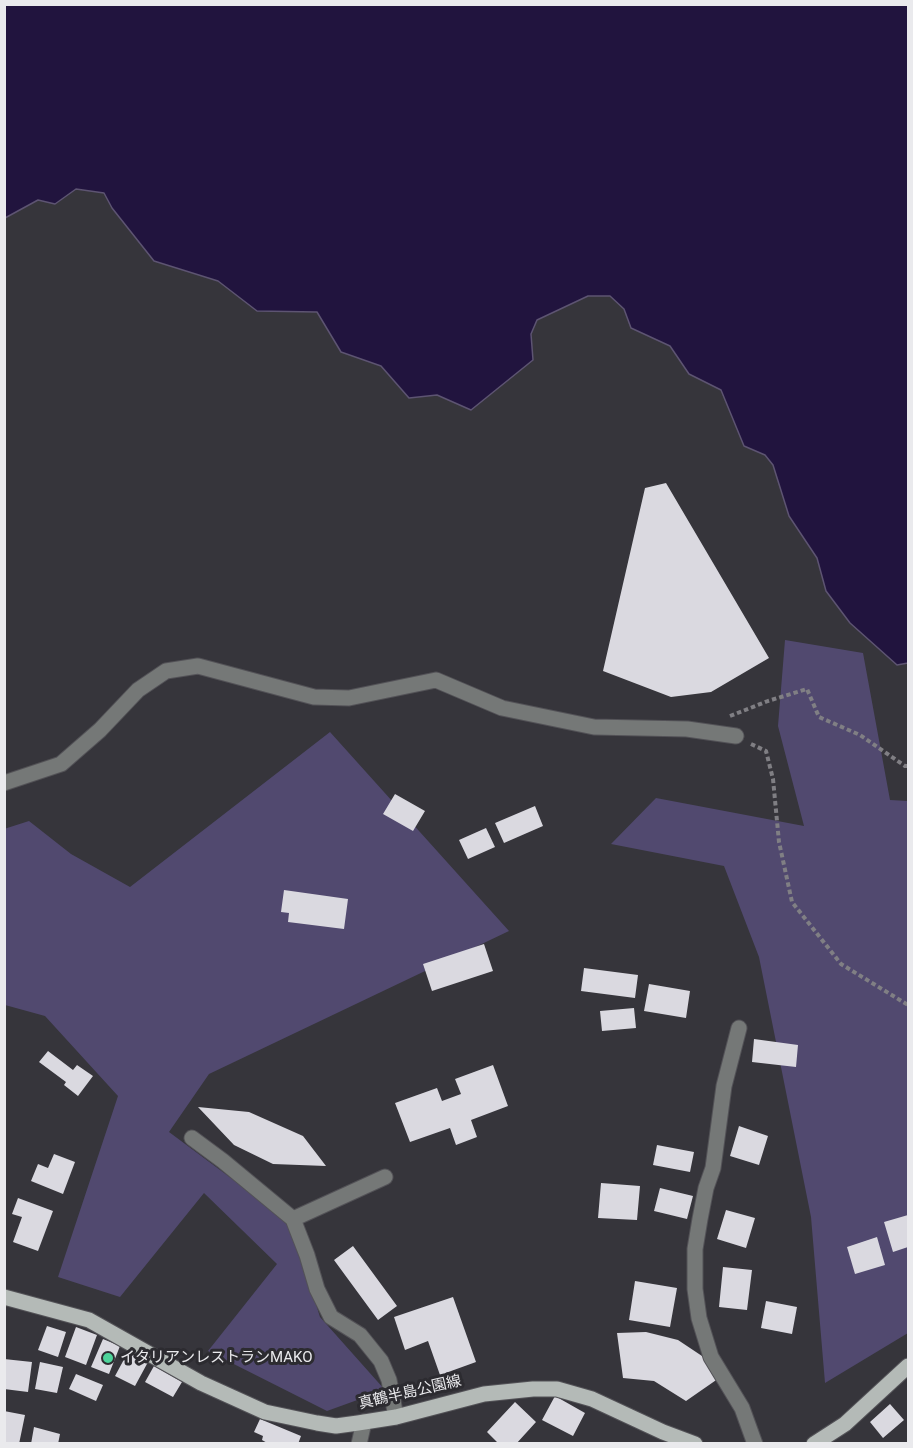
<!DOCTYPE html>
<html>
<head>
<meta charset="utf-8">
<style>
  body { margin:0 }
  #map { position:relative; width:913px; height:1448px; overflow:hidden; background:#36353b; font-family:Roboto,sans-serif }
  canvas { display:block }
  .frame { position:absolute; inset:0; border:6px solid #eaeaed; pointer-events:none }
</style>
</head>
<body>
<div id="map">
<canvas width="913" height="1448"></canvas>
<div class="frame"></div>
</div>
<script>
const g = document.querySelector('canvas').getContext('2d');
g.lineJoin = 'round';
function fill(path, color) { g.fillStyle = color; g.fill(path, 'evenodd'); }
const toPath = rows => new Path2D(rows.map(r => 'M' + r).join(''));
function strokePath(path, color, width, dash) { g.strokeStyle = color; g.lineWidth = width; g.lineCap = dash ? 'butt' : 'round'; g.setLineDash(dash || []); g.stroke(path); }
function label(font, color, halo, rows, align = 'center') {
  g.font = font + ' Roboto,"Noto Sans JP",sans-serif'; g.lineWidth = 6; g.setLineDash([]); g.textBaseline = 'middle'; g.strokeStyle = halo; g.fillStyle = color; for (const [text, x, y, turn = 0] of rows) {
    g.save(); g.translate(x, y); g.rotate((+turn || 0) * Math.PI / 180); g.textAlign = isNaN(turn) ? turn : align; if (halo) g.strokeText(text, 0, 0); g.fillText(text, 0, 0); g.restore();
  }
}
const green = toPath([
  [785,640,863,653,890,800,908,801,908,1333,825,1383,811,1217,759,957,724,866,611,844,656,798,804,826,778,726],
  [330,732,509,931,209,1074,169,1132,290,1222,320,1317,385,1390,327,1411,208,1351,277,1264,204,1193,120,1297,58,1277,118,1096,45,1016,5,1005,4,829,29,821,71,854,130,887]
]);
const water = toPath([
  [5,4,908,5,908,663,897,665,850,623,826,591,817,558,789,516,773,465,765,455,744,446,721,390,689,374,670,346,631,328,624,309,610,296,588,296,537,320,531,334,533,360,471,410,437,395,409,398,381,366,341,352,317,312,257,311,218,281,154,261,112,208,104,193,76,189,55,204,38,200,5,218,5,4]
]);
const building = toPath([
  [666,483,769,658,711,692,671,697,603,671,645,488],
  [395,794,425,811,413,831,383,814],
  [535,806,543,826,504,843,495,823],
  [486,828,495,847,468,859,459,840],
  [284,890,348,899,344,929,288,922,289,913,281,912],
  [484,944,493,971,432,991,423,964],
  [584,968,638,975,635,998,581,991],
  [649,984,690,991,686,1018,644,1011],
  [634,1008,636,1028,602,1031,600,1011],
  [754,1039,798,1045,796,1067,752,1062],
  [48,1051,73,1070,77,1065,93,1076,78,1096,64,1085,66,1082,39,1062],
  [493,1065,508,1106,471,1120,477,1137,456,1145,450,1128,410,1142,395,1103,437,1088,442,1101,461,1094,455,1079],
  [198,1107,249,1112,303,1136,326,1166,273,1164,234,1145],
  [739,1126,768,1136,759,1165,730,1156],
  [657,1145,694,1152,690,1172,653,1165],
  [54,1154,75,1162,63,1194,31,1181,38,1164,48,1168],
  [601,1183,640,1186,637,1220,598,1218],
  [660,1188,693,1196,687,1219,654,1211],
  [18,1198,53,1211,38,1251,13,1242,22,1217,12,1214],
  [726,1210,755,1218,746,1248,717,1239],
  [908,1215,908,1247,893,1252,884,1222],
  [877,1237,885,1265,855,1274,847,1247],
  [353,1246,397,1306,378,1320,334,1260],
  [723,1267,752,1270,747,1310,719,1307],
  [635,1281,677,1288,670,1327,629,1320],
  [453,1297,476,1362,440,1375,428,1341,405,1350,394,1317],
  [766,1301,797,1307,792,1334,761,1328],
  [47,1326,66,1332,58,1357,38,1350],
  [76,1327,97,1335,86,1365,65,1357],
  [646,1332,678,1340,702,1356,722,1376,686,1401,654,1381,623,1378,617,1333],
  [103,1339,120,1346,109,1374,91,1367],
  [128,1352,148,1362,135,1386,115,1376],
  [4,1359,32,1362,28,1392,4,1389],
  [40,1362,63,1367,57,1393,35,1389],
  [154,1366,182,1382,173,1397,145,1382],
  [76,1374,103,1385,96,1401,69,1389],
  [555,1396,585,1413,573,1436,542,1420],
  [515,1402,536,1422,516,1444,499,1444,487,1432],
  [890,1404,904,1420,883,1438,870,1422],
  [4,1411,25,1415,19,1444,4,1443],
  [260,1419,301,1436,298,1444,269,1444,262,1440,263,1436,254,1432],
  [34,1427,60,1434,58,1444,31,1444]
]);
const path = toPath([
  [730,716,768,701,807,689,819,717,860,735,905,766,908,766],
  [751,744,766,751,773,779,779,842,792,902,841,964,908,1005]
]);
const minor = toPath([
  [4,783,61,764,100,730,138,690,166,671,198,666,314,697,349,698,436,680,502,708,594,727,687,729,736,736],
  [739,1028,724,1086,713,1168,706,1188,700,1219,695,1249,695,1289,699,1318,711,1357,742,1408,755,1444],
  [192,1138,223,1161,293,1219,307,1255,317,1289,331,1317,360,1335,381,1361,389,1380,396,1417],
  [293,1219,385,1177],
  [359,1444,364,1422]
]);
const major = toPath([
  [4,1297,89,1320,201,1383,265,1412,317,1423,336,1426,358,1423,396,1417,484,1394,533,1389,557,1389,592,1399,663,1432,695,1444],
  [814,1444,845,1424,908,1366]
]);
const markers = [
  [108,1358,6,"#4dd39a"]
];
const poiNames = [
  ["イタリアンレストランMAKO",120,1358]
];
const streetNames = [
  ["真鶴半島公園線",410,1393,-13]
];
fill(green, '#51496f');
fill(water, '#21143e');
strokePath(water, '#5d5472', 1.5);
fill(building, '#dad9e0');
strokePath(minor, '#535257', 17);
strokePath(major, '#535257', 17);
strokePath(path, '#807f84', 4, [4.5, 3]);
strokePath(minor, '#757877', 15);
strokePath(major, '#b4bab7', 15);
for (const [x, y, r, color] of markers) { const dot = new Path2D(); dot.arc(x, y, r, 0, 2 * Math.PI); g.fillStyle = color; g.fill(dot); strokePath(dot, '#2c2b30', 2); }
label('15px', '#eaeaed', '#2c2b30', poiNames, 'left');
label('15px', '#eaeaed', '#2c2b30', streetNames);
</script>
</body>
</html>
